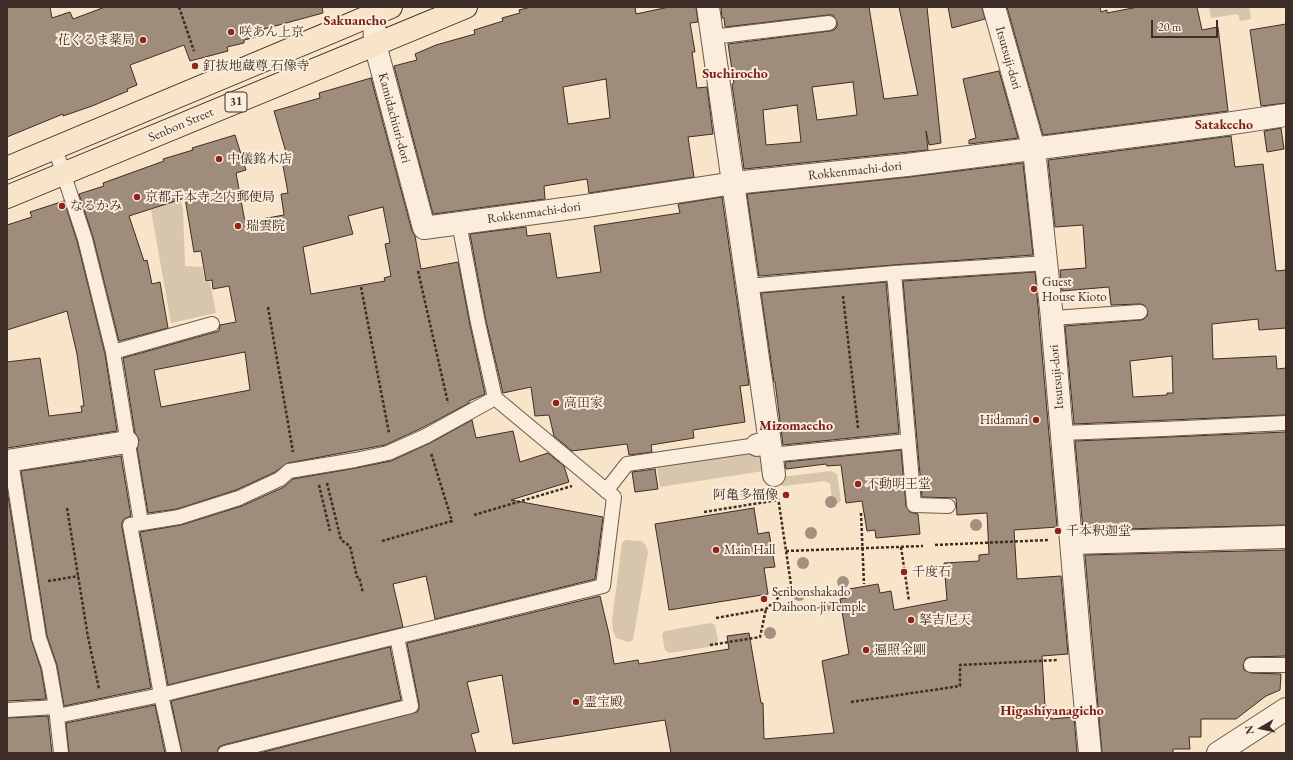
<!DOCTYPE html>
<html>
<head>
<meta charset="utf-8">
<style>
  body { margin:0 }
  #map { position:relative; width:1293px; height:760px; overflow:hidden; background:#f8e4c9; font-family:"EB Garamond",serif }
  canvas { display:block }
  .frame { position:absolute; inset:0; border:8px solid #3e2d26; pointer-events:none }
  .north { position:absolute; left:1241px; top:708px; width:40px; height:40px; -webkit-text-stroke:3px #faeddc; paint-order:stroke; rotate:261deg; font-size:11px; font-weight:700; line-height:16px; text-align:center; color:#3e2d26 }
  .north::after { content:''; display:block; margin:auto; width:14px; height:18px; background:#3e2d26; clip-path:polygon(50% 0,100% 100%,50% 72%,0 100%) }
  .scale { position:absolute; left:1151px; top:20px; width:67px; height:18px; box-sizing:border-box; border:2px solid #3e2d26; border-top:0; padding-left:5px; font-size:12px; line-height:14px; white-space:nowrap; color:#3e2d26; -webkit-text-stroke:3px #faeddc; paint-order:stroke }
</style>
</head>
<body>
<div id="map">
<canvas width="1293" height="760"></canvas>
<div class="frame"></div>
<div class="north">N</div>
<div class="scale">20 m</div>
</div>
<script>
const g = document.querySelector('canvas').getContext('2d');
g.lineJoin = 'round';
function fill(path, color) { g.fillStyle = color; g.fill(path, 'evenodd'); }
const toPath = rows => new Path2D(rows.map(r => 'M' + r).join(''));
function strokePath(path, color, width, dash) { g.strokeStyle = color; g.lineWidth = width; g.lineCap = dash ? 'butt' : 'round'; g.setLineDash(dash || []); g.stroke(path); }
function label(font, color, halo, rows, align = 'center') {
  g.font = font + ' "EB Garamond","Noto Serif JP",serif'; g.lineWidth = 4; g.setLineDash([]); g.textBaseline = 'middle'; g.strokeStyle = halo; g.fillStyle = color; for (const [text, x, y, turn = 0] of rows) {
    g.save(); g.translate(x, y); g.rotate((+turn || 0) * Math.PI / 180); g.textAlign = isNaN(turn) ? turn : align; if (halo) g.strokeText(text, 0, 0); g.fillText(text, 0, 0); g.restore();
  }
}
const green = toPath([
  [1209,7,1249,7,1251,19,1240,21,1238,14,1211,18],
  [180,199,183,210,185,266,202,267,205,282,210,282,216,313,171,323,151,210],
  [760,450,763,471,660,487,657,467],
  [831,471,837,474,841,500,839,503,834,504,832,501,830,484,825,481,783,486,781,485,780,479,781,477],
  [626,540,641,541,645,544,648,552,633,640,628,642,616,638,613,631,612,621,622,543],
  [710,623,715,625,718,640,715,646,669,653,665,650,662,634,665,631]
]);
const building = toPath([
  [7,7,50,7,52,18,70,12,73,19,105,7,322,7,323,13,264,29,265,35,244,40,244,43,227,47,228,51,190,61,184,45,130,65,137,85,127,89,128,91,92,106,63,116,63,114,7,137,7,7],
  [531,7,635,7,636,14,669,7,696,7,698,22,690,23,695,52,692,52,697,88,707,87,713,134,688,137,694,177,589,193,587,179,544,186,545,199,433,214,394,66,417,60,415,54,436,45,475,34,474,30,503,21,502,18,520,13,519,10,531,7],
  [606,79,610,118,568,124,563,87,606,79],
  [721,7,869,7,884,99,918,95,899,7,927,7,941,143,929,145,926,131,928,150,744,169,732,84,734,83,728,44,830,31,834,30,837,27,837,22,833,15,828,15,725,27,724,18,722,18,721,7],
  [853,82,857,115,817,120,812,87,853,82],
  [797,105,801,142,766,145,763,110,797,105],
  [948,7,982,7,985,19,952,28,948,7],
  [1007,7,1100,7,1101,12,1107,10,1107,13,1138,7,1197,7,1202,30,1218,27,1228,111,1043,135,1007,7],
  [1286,24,1286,103,1261,106,1250,30,1286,24],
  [999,71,1018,138,969,144,969,140,976,138,963,79,999,71],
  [371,78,412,231,415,236,421,269,458,262,470,325,485,394,469,401,469,403,422,428,385,445,288,463,275,472,236,490,177,509,148,513,137,448,139,440,135,433,123,358,219,331,220,325,236,322,229,286,213,289,212,280,206,281,201,251,194,252,185,198,129,216,144,261,147,260,152,284,160,282,168,328,119,341,93,237,79,194,104,186,103,183,164,161,163,159,193,150,192,148,235,135,246,170,236,173,245,222,284,215,281,194,288,193,282,160,288,159,274,111,320,98,319,93,371,78],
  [383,207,390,243,385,244,391,276,384,278,385,281,311,294,303,247,353,234,348,216,383,207],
  [245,352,250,390,161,407,154,370,245,352],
  [1281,128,1284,149,1267,152,1264,131,1281,128],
  [1231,136,1235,167,1263,164,1276,271,1286,270,1286,328,1259,330,1258,319,1212,324,1213,359,1276,356,1277,369,1286,368,1286,415,1074,424,1065,326,1141,320,1144,319,1147,316,1148,311,1144,305,1140,304,1111,305,1109,287,1062,291,1060,270,1086,268,1083,225,1055,227,1048,160,1231,136],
  [1172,356,1173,393,1167,393,1167,395,1133,397,1130,361,1172,356],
  [1023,163,1033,255,893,265,759,276,747,194,909,177,1023,163],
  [722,197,749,385,740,386,745,422,693,430,694,438,651,445,652,452,629,455,627,444,572,451,554,436,549,415,535,416,531,387,503,393,486,321,470,234,526,227,527,236,550,233,557,278,601,272,594,226,680,213,678,204,722,197],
  [64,201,77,241,105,354,117,431,7,448,7,362,40,358,49,416,82,412,81,406,84,406,77,354,67,311,7,330,7,225,32,217,30,212,64,201],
  [1035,272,1057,527,1014,530,1017,579,1061,576,1068,654,1042,656,1045,706,1046,705,1047,717,1051,717,1051,719,1074,717,1077,753,671,753,665,720,513,744,502,675,467,682,479,732,471,734,476,753,260,753,417,712,419,709,419,704,407,643,600,596,609,634,614,664,638,660,639,664,729,649,727,636,749,633,761,703,763,703,764,739,834,733,822,661,849,654,840,599,850,597,849,589,878,584,880,593,891,591,894,610,947,600,944,563,979,561,979,555,989,554,987,513,957,515,956,498,922,497,903,281,1035,272],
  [886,282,899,433,783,445,775,382,774,382,761,293,886,282],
  [472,420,476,438,513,431,520,462,548,453,564,466,569,482,511,500,603,517,595,579,435,619,426,576,393,584,403,627,168,685,140,532,181,525,242,506,284,487,293,479,356,468,391,461,430,443,472,420],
  [1286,432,1286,525,1083,530,1075,441,1286,432],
  [901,450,906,506,910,512,918,514,920,534,876,538,875,530,867,531,862,501,846,503,841,465,827,466,826,464,786,469,785,462,901,450],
  [121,456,131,516,124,519,122,522,122,527,151,688,64,706,57,665,47,636,21,471,121,456],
  [655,469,658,489,635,492,632,472,655,469],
  [7,490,31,639,41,669,46,699,7,701,7,490],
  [754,508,758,534,769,532,775,567,764,568,768,594,669,610,655,524,754,508],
  [1286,550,1286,656,1251,657,1246,658,1243,665,1244,670,1251,673,1281,674,1280,690,1266,696,1236,719,1201,719,1201,737,1189,737,1190,749,1173,749,1173,753,1102,753,1085,555,1286,550],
  [390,647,401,700,223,745,219,747,217,753,182,753,171,701,390,647],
  [155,705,165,753,69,753,66,723,155,705],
  [48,716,52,753,7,753,7,718,48,716]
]);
const path = toPath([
  [179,7,194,51],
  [418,271,448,403],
  [361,287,389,433],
  [843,296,858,428],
  [268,307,293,452],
  [327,483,341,540,350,546,357,577,359,577,363,593],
  [319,485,330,531],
  [778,497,793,598],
  [67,508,88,637,99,689],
  [704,512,778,500],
  [861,513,864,584],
  [474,515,572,486],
  [382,541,452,521,431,453],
  [935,545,1049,540],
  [901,547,909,601],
  [786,551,923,546],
  [48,581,79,576],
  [716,618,766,609,791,586],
  [710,645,760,637,766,609],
  [851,702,960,686,960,665,1058,660]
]);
const service = toPath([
  [712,37,829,23],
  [55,148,85,239,113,352,141,523],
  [894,273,914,505,948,506],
  [748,286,894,273,1047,263],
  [1052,318,1140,312],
  [113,352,212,324],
  [1062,433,1164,429,1286,423],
  [771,455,908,441],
  [11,461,39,638,49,667,56,707,61,753],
  [606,491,627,464,757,445],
  [1251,665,1286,665],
  [7,710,56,707],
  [57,716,161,695,603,586,614,497,495,398,478,323,459,223],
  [174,753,161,695,130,525,179,517,239,498,280,479,289,471,355,460,388,453,426,436,495,398],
  [225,753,411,706,397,637]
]);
const minor = toPath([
  [372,7,374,14,375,44,424,228,586,206,734,183,907,165,1219,125,1286,115],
  [708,7,770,443,757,445],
  [994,7,1034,149,1052,318,1081,659,1090,753],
  [770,443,774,475],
  [7,461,127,442],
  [1071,543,1286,537]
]);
const tertiary = toPath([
  [1218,753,1286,709]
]);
const primary = toPath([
  [7,168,391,7],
  [7,197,466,7]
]);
const trees = [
  [831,502],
  [976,525],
  [811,533],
  [803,563],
  [843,582],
  [799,595],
  [832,606],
  [770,633]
];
const markers = [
  [231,32,4,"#8f2418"],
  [143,40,4,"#8f2418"],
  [195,66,4,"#8f2418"],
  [219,159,4,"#8f2418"],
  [137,197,4,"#8f2418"],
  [62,206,4,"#8f2418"],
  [238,226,4,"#8f2418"],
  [1034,289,4,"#8f2418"],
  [556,403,4,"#8f2418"],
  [1036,420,4,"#8f2418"],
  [858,484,4,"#8f2418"],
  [786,495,4,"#8f2418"],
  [1058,531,4,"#8f2418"],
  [716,550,4,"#8f2418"],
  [904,572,4,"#8f2418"],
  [764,599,4,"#8f2418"],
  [911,620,4,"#8f2418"],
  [866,650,4,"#8f2418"],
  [576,702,4,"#8f2418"]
];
const shields = [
  [236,102,22]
];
const shieldNames = [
  ["31",236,102]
];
const poiNames = [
  ["咲あん上京",239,32],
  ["花ぐるま薬局",135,40,"right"],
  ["釘抜地蔵尊 石像寺",203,66],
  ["中儀銘木店",227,159],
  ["京都千本寺之内郵便局",145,197],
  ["なるかみ",70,206],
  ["瑞雲院",246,226],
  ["Guest",1042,282],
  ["House Kioto",1042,297],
  ["高田家",564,403],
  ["Hidamari",1028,420,"right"],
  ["不動明王堂",866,484],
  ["阿亀多福像",778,495,"right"],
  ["千本釈迦堂",1066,531],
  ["Main Hall",724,550],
  ["千度石",912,572],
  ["Senbonshakado",772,592],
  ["Daihoon-ji Temple",772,607],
  ["拏吉尼天",919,620],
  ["遍照金剛",874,650],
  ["霊宝殿",584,702]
];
const streetNames = [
  ["Itsutsuji-dori",1008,58,74],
  ["Kamidachiuri-dori",394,118,75],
  ["Senbon Street",181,125,-23],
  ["Rokkenmachi-dori",855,171,-6],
  ["Rokkenmachi-dori",534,213,-8],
  ["Itsutsuji-dori",1057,377,-95]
];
const neighbourhoodNames = [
  ["Sakuancho",355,21],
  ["Suehirocho",735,74],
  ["Satakecho",1224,125],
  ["Mizomaecho",796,426],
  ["Higashiyanagicho",1052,711]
];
fill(green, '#d8c5ad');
fill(building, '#9f8c7b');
strokePath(building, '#3e2d26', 1);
strokePath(service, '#6c5b4f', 16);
strokePath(minor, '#6c5b4f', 24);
strokePath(tertiary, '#6c5b4f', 24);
strokePath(primary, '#3e2d26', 24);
strokePath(path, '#3e2d26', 2.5, [3, 2]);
strokePath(service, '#faeddc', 14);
strokePath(minor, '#faeddc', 22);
strokePath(tertiary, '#faeddc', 22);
strokePath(primary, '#f8e4c9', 22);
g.fillStyle = '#a3907e';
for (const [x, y] of trees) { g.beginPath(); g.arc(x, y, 6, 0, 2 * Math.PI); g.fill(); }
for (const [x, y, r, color] of markers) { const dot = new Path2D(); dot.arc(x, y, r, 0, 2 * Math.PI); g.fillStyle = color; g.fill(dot); strokePath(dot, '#faeddc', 1.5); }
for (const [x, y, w] of shields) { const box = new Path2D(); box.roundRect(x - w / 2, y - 10, w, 20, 3); g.fillStyle = '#faeddc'; g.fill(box); strokePath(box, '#3e2d26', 1); }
label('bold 12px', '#3e2d26', null, shieldNames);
label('13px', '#3e2d26', '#faeddc', poiNames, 'left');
label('13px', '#3e2d26', '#faeddc', streetNames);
label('bold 14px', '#7a1f14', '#faeddc', neighbourhoodNames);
</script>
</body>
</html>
